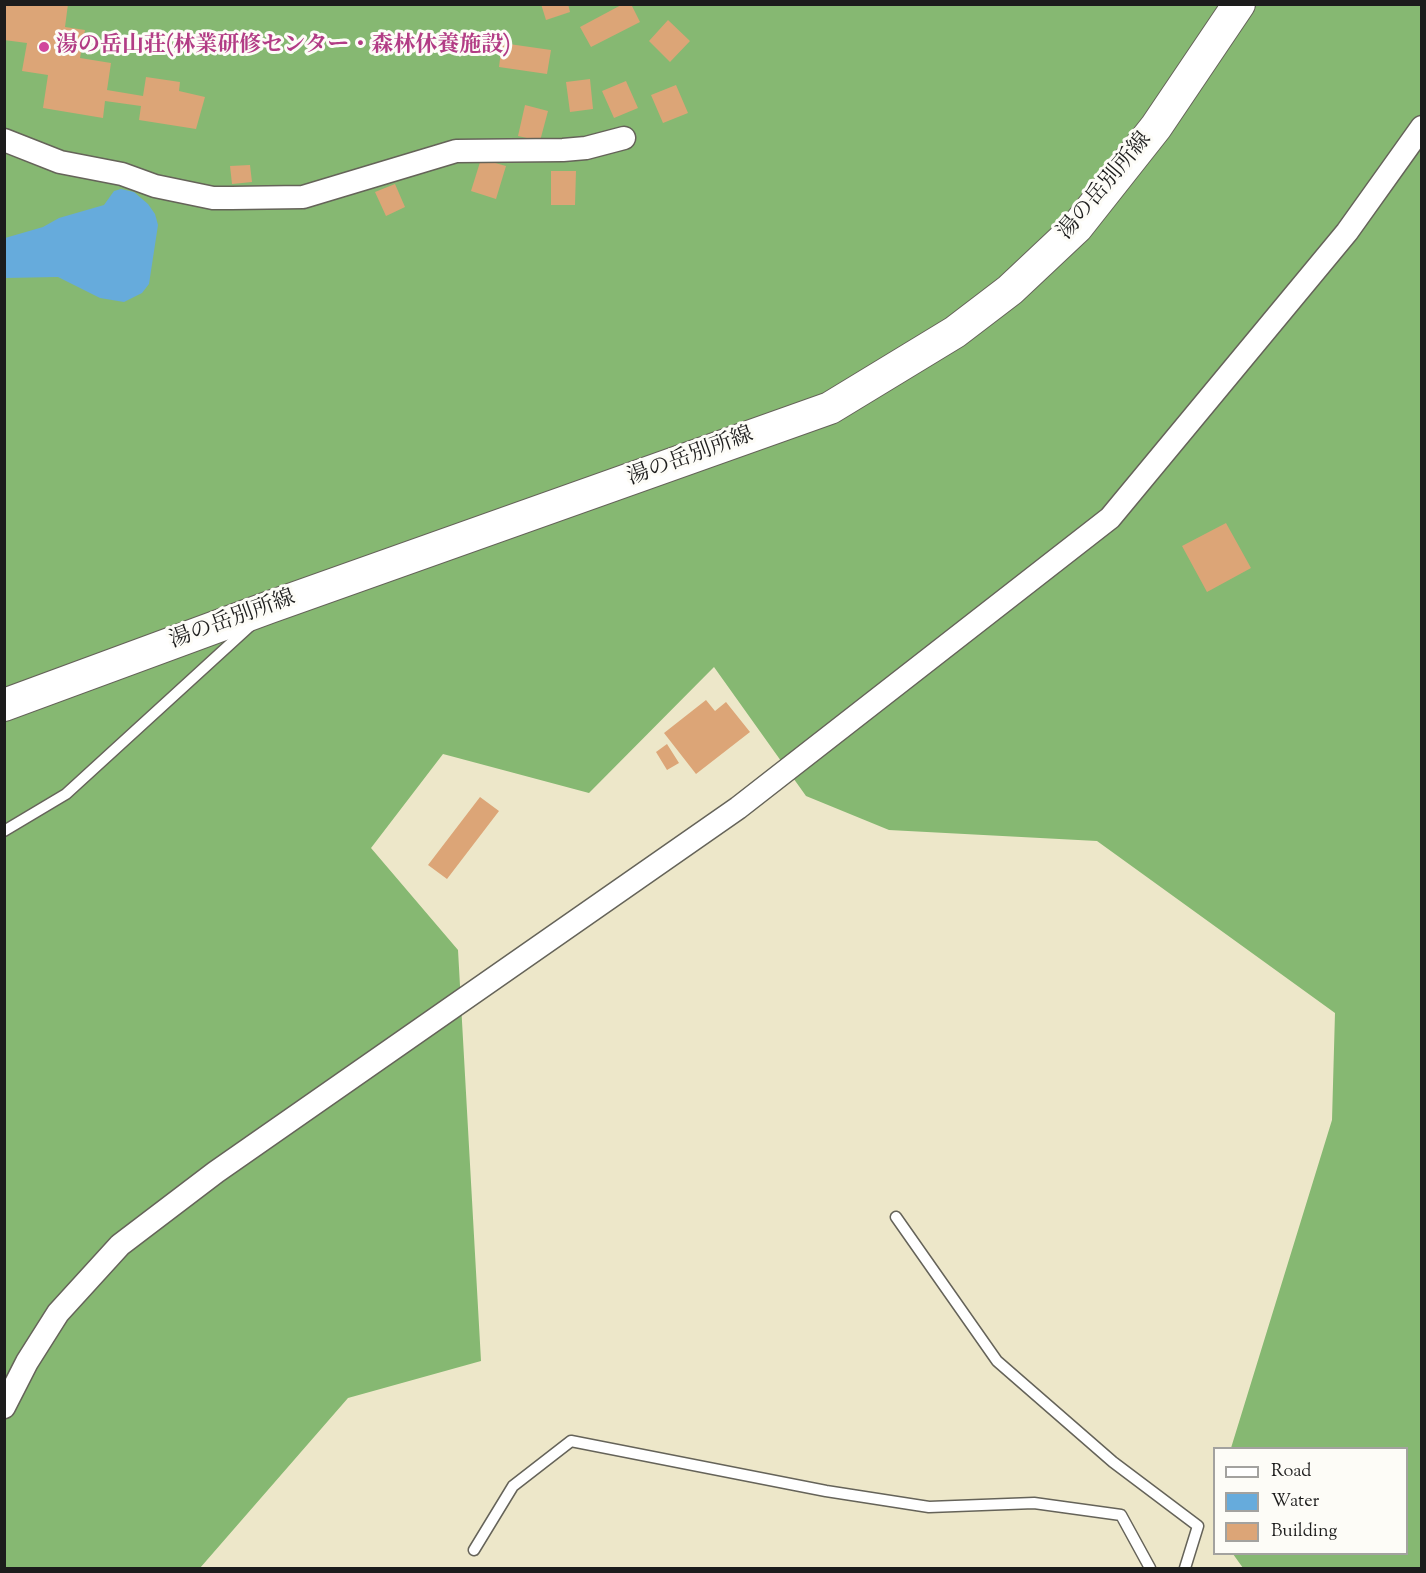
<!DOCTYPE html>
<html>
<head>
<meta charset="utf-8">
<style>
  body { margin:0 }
  #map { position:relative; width:1426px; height:1573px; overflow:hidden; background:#ede7c9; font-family:"Sorts Mill Goudy",serif }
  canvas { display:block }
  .frame { position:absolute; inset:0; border:6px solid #1c1c1c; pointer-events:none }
  .legend { position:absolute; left:1213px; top:1447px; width:195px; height:108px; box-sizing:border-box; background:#fdfcf7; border:2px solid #a3a29f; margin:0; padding:8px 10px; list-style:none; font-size:18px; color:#1c1c1c }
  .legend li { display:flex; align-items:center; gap:12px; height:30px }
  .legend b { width:30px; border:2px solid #a3a29f }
</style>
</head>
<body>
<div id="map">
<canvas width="1426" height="1573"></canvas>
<div class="frame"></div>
<ul class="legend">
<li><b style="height:8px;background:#fff"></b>Road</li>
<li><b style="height:16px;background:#66abdc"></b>Water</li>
<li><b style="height:16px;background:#dca577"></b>Building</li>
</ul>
</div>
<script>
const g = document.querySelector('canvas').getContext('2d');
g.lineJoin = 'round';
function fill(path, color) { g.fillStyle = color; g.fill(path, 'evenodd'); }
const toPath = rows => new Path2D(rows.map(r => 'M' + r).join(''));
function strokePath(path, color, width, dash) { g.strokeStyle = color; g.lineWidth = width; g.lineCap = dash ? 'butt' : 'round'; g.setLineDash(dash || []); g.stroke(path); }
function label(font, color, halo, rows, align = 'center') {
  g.font = font + ' "Sorts Mill Goudy","Noto Serif JP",serif'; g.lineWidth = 6; g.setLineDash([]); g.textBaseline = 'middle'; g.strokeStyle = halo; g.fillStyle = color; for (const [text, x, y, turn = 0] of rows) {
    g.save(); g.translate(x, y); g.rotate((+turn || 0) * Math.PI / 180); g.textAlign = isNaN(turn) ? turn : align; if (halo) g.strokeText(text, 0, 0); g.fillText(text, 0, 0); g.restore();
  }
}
const forest = toPath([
  [5,5,1421,5,1421,1568,1243,1568,1233,1554,1406,1554,1406,1448,1231,1448,1332,1120,1335,1013,1097,841,889,830,806,796,714,667,589,793,443,754,371,848,458,950,481,1361,348,1398,200,1568,5,1568]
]);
const water = toPath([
  [121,189,134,192,148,204,155,214,158,225,149,284,142,293,124,302,100,298,58,277,5,278,5,238,43,227,59,218,104,205,114,191]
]);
const building = toPath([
  [5,4,68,4,65,27,85,30,80,58,111,63,107,90,143,96,146,77,180,82,179,91,205,97,196,129,139,120,141,106,105,101,103,118,43,108,48,75,22,71,27,43,4,40],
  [541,4,568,4,570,12,546,20],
  [623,4,631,4,640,22,591,47,580,27],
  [668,20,690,41,670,62,649,41],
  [502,43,551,50,547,74,499,67],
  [590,79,593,109,570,112,566,82],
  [626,81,638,108,614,118,602,91],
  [676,85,688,113,663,123,651,95],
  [525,105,548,111,540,141,518,136],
  [481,159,506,166,496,199,471,191],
  [250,165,252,182,232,184,230,166],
  [551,171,576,171,575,205,551,205],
  [395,184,405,207,386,216,375,192],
  [1226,523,1251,568,1207,592,1182,546],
  [706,700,715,711,726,702,750,732,696,774,664,733],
  [667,744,679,763,667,770,656,752],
  [480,797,499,811,447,879,428,865]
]);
const lane = toPath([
  [4,831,66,794,250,626],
  [896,1217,997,1361,1113,1462,1198,1526,1185,1568],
  [474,1550,513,1486,571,1441,826,1491,929,1507,1034,1503,1121,1515,1150,1568]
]);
const street = toPath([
  [4,140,60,162,122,174,155,186,213,198,232,198,303,197,456,151,563,150,586,148,624,138],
  [4,1407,27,1362,58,1313,120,1245,216,1172,738,808,1110,518,1347,232,1422,127]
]);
const secondary = toPath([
  [4,705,270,607,830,408,955,332,1010,290,1077,227,1156,127,1239,4]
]);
const markers = [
  [44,47,6,"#d1479c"]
];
const hotelNames = [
  ["湯の岳山荘(林業研修センター・森林休養施設)",56,47]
];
const streetNames = [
  ["湯の岳別所線",1106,187,-50],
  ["湯の岳別所線",691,458,-20],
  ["湯の岳別所線",233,621,-20]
];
fill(forest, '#86b872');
fill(water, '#66abdc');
fill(building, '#dca577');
strokePath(lane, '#656359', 13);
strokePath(street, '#656359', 25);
strokePath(secondary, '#656359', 34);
strokePath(lane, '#fff', 10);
strokePath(street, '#fff', 22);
strokePath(secondary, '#fff', 32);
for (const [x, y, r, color] of markers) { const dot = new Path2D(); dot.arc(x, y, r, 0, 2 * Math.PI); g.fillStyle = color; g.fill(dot); strokePath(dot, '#fdfcf7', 2); }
label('bold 22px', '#b23c85', '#fdfcf7', hotelNames, 'left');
label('22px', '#1c1c1c', '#fdfcf7', streetNames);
</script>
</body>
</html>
